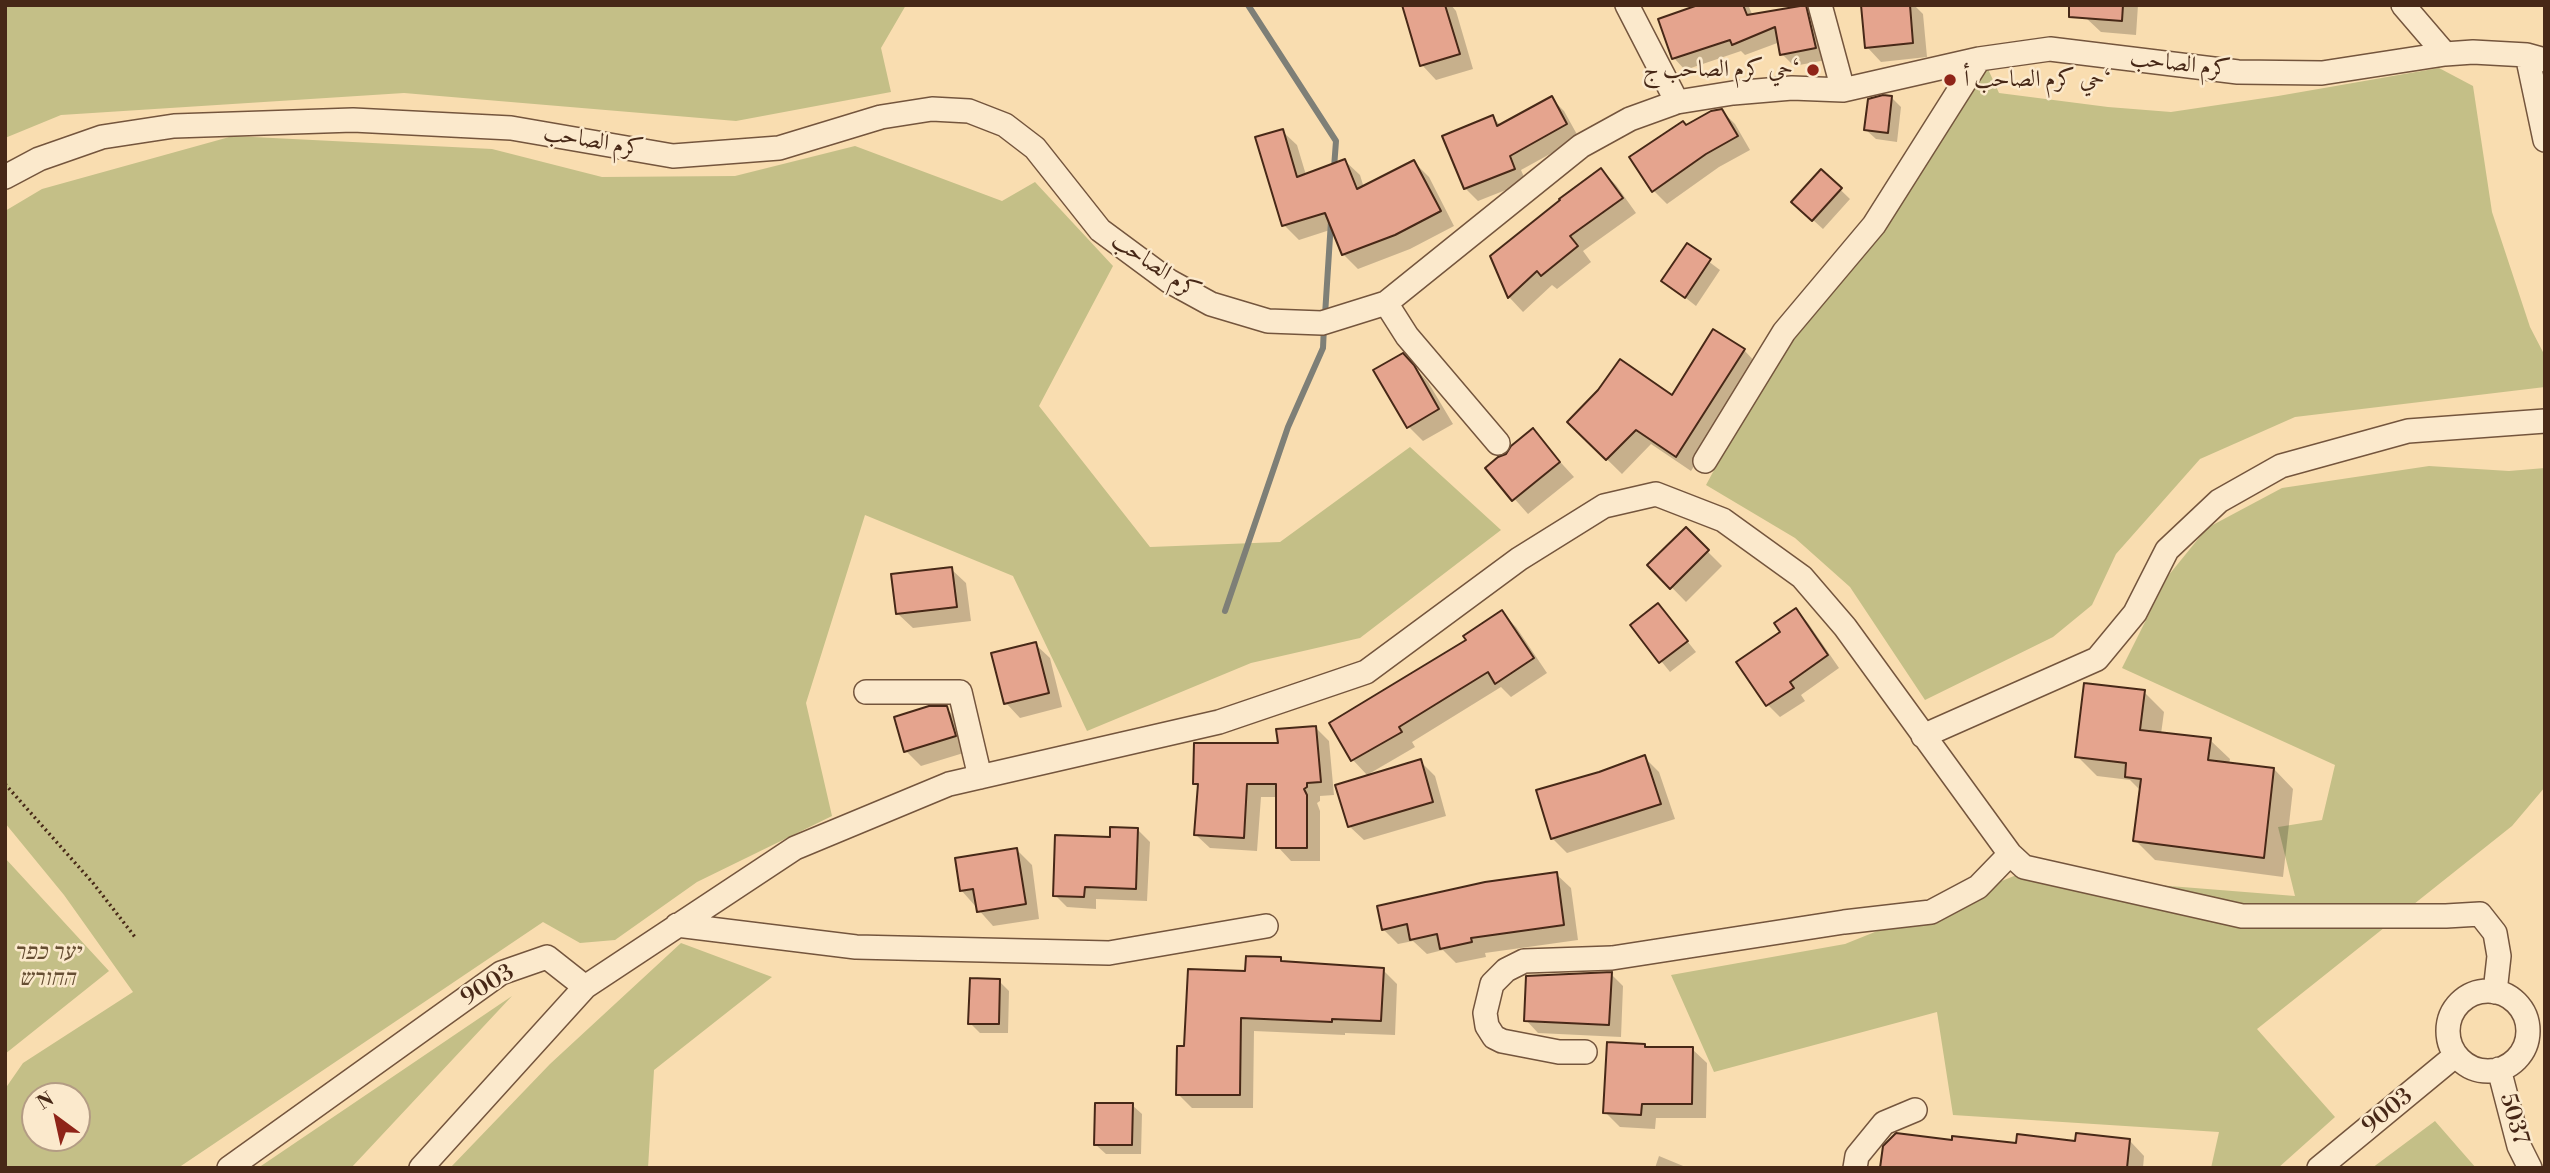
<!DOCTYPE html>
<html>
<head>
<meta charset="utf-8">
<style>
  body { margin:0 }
  #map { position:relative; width:2550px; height:1173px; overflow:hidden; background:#f9ddb0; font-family:"Libre Bodoni",serif }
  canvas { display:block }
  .frame { position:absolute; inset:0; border:7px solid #472817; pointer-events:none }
  .north { position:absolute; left:21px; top:1082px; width:70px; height:70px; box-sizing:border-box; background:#fbe9cc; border:2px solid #b39c84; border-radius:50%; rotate:327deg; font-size:19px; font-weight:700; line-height:28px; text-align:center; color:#472817 }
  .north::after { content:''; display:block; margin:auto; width:24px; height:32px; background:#8f2418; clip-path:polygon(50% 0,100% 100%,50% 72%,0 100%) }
</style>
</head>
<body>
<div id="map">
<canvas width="2550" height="1173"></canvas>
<div class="frame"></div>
<div class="north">N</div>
</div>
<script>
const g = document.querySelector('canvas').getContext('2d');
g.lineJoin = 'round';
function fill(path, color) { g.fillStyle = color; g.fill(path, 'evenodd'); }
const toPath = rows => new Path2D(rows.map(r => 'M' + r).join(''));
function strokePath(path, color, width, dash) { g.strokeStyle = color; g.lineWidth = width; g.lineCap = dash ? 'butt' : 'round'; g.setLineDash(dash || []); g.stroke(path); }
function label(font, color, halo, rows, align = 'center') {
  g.font = font + ' "Libre Bodoni",Amiri,"Frank Ruhl Libre",serif'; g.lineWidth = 5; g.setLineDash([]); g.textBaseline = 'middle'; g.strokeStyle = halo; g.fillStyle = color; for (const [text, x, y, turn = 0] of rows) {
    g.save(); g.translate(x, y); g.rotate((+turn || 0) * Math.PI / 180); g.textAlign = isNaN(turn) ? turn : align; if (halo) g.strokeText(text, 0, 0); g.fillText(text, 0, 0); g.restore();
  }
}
const green = toPath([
  [5,5,906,5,881,48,891,92,736,121,404,93,61,115,5,138],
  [1987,67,1999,93,2108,107,2171,112,2278,96,2439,68,2473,86,2492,212,2530,327,2545,356,2545,387,2295,417,2200,459,2116,554,2092,605,2053,637,1925,700,1850,587,1795,538,1706,485,1768,370,1883,230],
  [233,136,492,149,602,177,735,176,855,146,1002,201,1035,182,1113,266,1039,406,1150,547,1280,542,1410,447,1501,530,1360,638,1251,663,1087,731,1013,576,865,515,806,703,832,816,697,882,615,940,580,943,543,922,178,1168,5,1168,5,1089,23,1063,133,992,64,895,5,823,5,211,42,189],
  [77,1096,77,1138,35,1138,35,1096],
  [2429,466,2509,471,2545,468,2545,787,2512,826,2257,1029,2335,1117,2278,1168,2211,1168,2219,1132,1953,1115,1937,1012,1714,1072,1671,975,1845,944,2019,874,2295,896,2278,827,2322,820,2335,765,2122,668,2168,576,2207,528,2282,488],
  [5,858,109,971,5,1054],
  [681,943,772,977,654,1070,648,1168,450,1168,550,1064],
  [512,996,351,1168,258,1168],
  [2435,1121,2476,1168,2372,1168]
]);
const shadow = toPath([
  [1410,5,1451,5,1456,11,1473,69,1436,80,1422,65],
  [1710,5,1748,5,1753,16,1806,5,1817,17,1826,60,1794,66,1782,54,1780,42,1745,55,1741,51,1685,70,1674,58,1661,20],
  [1863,5,1914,5,1923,14,1927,57,1881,62,1867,47],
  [2088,5,2138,5,2136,35,2101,32,2086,18],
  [1551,98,1564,111,1579,138,1521,170,1526,182,1478,201,1465,188,1493,117,1501,126],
  [1892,98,1901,107,1897,142,1876,139,1866,130],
  [1722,111,1735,124,1750,150,1719,167,1667,204,1654,191,1687,127],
  [1282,131,1297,145,1306,175,1345,161,1360,175,1364,188,1414,162,1429,177,1454,226,1410,249,1358,269,1343,254,1333,229,1299,240,1284,225],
  [1601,170,1616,185,1636,213,1583,251,1591,262,1557,289,1552,285,1523,312,1509,297,1493,256],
  [1821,171,1850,199,1823,229,1803,211],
  [1688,246,1720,270,1696,306,1664,281],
  [1744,350,1758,365,1691,471,1651,444,1622,474,1569,422,1672,398],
  [1403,355,1428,382,1453,424,1423,441,1408,426],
  [1532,431,1574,477,1528,514,1487,468,1508,456],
  [1686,530,1722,566,1686,602,1650,565],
  [951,569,966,583,971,621,913,628,898,614],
  [1658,605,1696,652,1670,672,1632,625],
  [1796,610,1808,623,1839,668,1801,695,1805,701,1780,717,1768,705,1738,663,1782,632],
  [1502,613,1516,627,1547,673,1511,697,1501,687,1412,742,1415,747,1367,775,1353,760,1332,724,1469,641],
  [1035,644,1050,658,1062,707,1020,718,1006,703],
  [2144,692,2164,712,2161,734,2210,740,2230,759,2229,764,2274,769,2293,789,2283,877,2155,860,2135,840,2141,791,2130,780,2097,776,2077,756],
  [946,708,961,723,970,751,921,766,906,751],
  [1315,727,1329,741,1334,795,1320,796,1320,801,1317,803,1320,811,1320,861,1291,861,1278,847,1278,797,1261,797,1257,851,1210,848,1196,835,1199,788,1195,783],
  [1644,757,1659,772,1675,819,1567,853,1552,838,1539,791],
  [1420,761,1435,776,1446,816,1364,840,1349,826],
  [1137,829,1150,842,1147,901,1096,899,1096,909,1067,907,1055,895,1111,839],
  [1017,850,1032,865,1039,919,993,926,961,890],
  [1556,874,1571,888,1578,940,1485,953,1486,957,1456,963,1443,950,1427,954,1413,941,1398,944,1383,929],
  [1281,959,1285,963,1383,970,1397,984,1395,1035,1345,1033,1345,1035,1254,1031,1253,1108,1192,1108,1178,1094,1186,1047,1247,973],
  [1611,974,1623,986,1621,1037,1538,1033,1526,1020],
  [999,981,1009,991,1008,1033,980,1033,970,1023],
  [1644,1045,1648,1049,1692,1049,1707,1063,1706,1118,1656,1118,1655,1129,1620,1127,1605,1112],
  [1132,1105,1142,1114,1141,1154,1106,1154,1096,1145],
  [2130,1141,2144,1156,2143,1168,1882,1168,1953,1142,2018,1145],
  [1659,1156,1688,1168,1655,1168]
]);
const stream = toPath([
  [1248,5,1336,141,1334,168],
  [1325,315,1331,221],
  [1225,611,1288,427,1323,348,1324,326]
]);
const building = toPath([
  [1402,5,1445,5,1460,54,1420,66,1402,5],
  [1698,5,1743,5,1747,15,1806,5,1816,48,1780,55,1775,27,1732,45,1730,40,1672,59,1658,19,1698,5],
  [1861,5,1910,5,1913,43,1865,48,1861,5],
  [2069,5,2123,5,2122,21,2069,17,2069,5],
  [1883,95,1892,96,1888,133,1864,130,1868,99,1883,95],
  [1552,96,1567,124,1510,156,1515,169,1464,189,1442,136,1493,115,1497,126,1552,96],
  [1722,109,1738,136,1706,154,1652,192,1629,157,1683,121,1686,125,1711,111,1722,109],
  [1283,129,1297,177,1345,159,1357,189,1414,160,1441,211,1395,235,1342,255,1325,213,1282,226,1255,137,1283,129],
  [1601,168,1623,198,1570,236,1578,246,1541,276,1537,271,1508,298,1490,256,1560,200,1559,199,1601,168],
  [1821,169,1842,188,1812,221,1791,202,1821,169],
  [1687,243,1711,259,1685,298,1661,281,1687,243],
  [1713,329,1745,349,1676,457,1636,430,1606,460,1567,422,1598,390,1620,359,1672,395,1713,329],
  [1403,353,1414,365,1439,409,1407,428,1373,370,1403,353],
  [1533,428,1560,462,1512,501,1485,468,1498,457,1506,454,1511,446,1533,428],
  [1686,527,1709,550,1670,589,1647,565,1686,527],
  [952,567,957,607,896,614,891,574,952,567],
  [1658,603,1688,641,1659,663,1630,625,1658,603],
  [1796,608,1828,655,1790,682,1794,688,1766,706,1736,662,1780,632,1774,623,1796,608],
  [1502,610,1534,658,1495,684,1488,672,1399,727,1402,732,1351,761,1329,723,1466,640,1463,636,1502,610],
  [1036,642,1049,693,1004,704,991,653,1036,642],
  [2084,683,2145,690,2140,730,2211,738,2208,760,2274,768,2264,858,2133,841,2141,779,2125,777,2126,763,2075,757,2084,683],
  [929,706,947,706,956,736,904,752,894,717,929,706],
  [1316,726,1321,782,1307,783,1307,787,1304,789,1307,795,1307,848,1276,848,1276,784,1247,784,1244,838,1194,835,1198,784,1193,784,1194,743,1278,743,1276,729,1316,726],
  [1645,755,1661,804,1551,839,1536,790,1599,772,1645,755],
  [1421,759,1433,802,1348,827,1335,785,1421,759],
  [1110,827,1138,828,1136,889,1085,887,1084,897,1053,896,1055,835,1110,837,1110,827],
  [1017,848,1026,904,977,912,973,889,960,891,955,858,1017,848],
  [1557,872,1564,925,1471,938,1472,942,1440,949,1437,934,1410,940,1407,924,1382,930,1377,906,1485,882,1557,872],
  [1246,956,1281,957,1281,961,1384,968,1381,1021,1332,1019,1332,1022,1241,1018,1240,1095,1176,1095,1177,1046,1184,1046,1188,969,1245,971,1246,956],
  [1612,972,1609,1025,1524,1021,1526,976,1612,972],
  [970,978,1000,979,999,1024,968,1024,970,978],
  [1607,1042,1645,1044,1645,1047,1693,1047,1692,1104,1642,1104,1641,1115,1603,1113,1607,1042],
  [1095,1103,1133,1103,1132,1145,1094,1145,1095,1103],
  [1896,1133,1952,1140,1952,1136,2016,1143,2017,1134,2075,1141,2076,1133,2130,1139,2127,1168,1880,1168,1883,1146,1896,1133]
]);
const path = toPath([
  [5,784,93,883,135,937]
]);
const minor = toPath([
  [1627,5,1677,102],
  [1820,5,1843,90],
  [2403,5,2445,54],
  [2527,55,2545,140],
  [5,177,39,159,102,137,174,126,353,120,511,128,673,156,779,148,881,117,932,109,969,111,1005,125,1035,148,1100,230,1169,281,1211,304,1268,321,1322,323,1386,303,1581,146,1630,119,1677,102,1733,93,1792,88,1843,90,1979,59,2050,49,2238,72,2322,73,2445,54,2473,52,2527,55,2545,60],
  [1386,303,1407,336,1498,443],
  [1705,461,1784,332,1874,225,1979,59],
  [866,692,960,692,980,777],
  [1923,736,2097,659,2135,613,2167,550,2219,501,2281,466,2408,431,2545,421],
  [677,925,856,947,1109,953,1266,926],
  '2448 1031a40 40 0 1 1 80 0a40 40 0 1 1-80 0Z',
  [1585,1052,1559,1052,1502,1041,1494,1037,1487,1026,1485,1013,1492,984,1506,970,1524,961,1612,958,1844,922,1931,912,1978,887,2010,854],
  [2499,1069,2519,1146,2530,1168],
  [229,1168,501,973,547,957,585,987],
  [421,1168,585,987,795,848,949,784,1219,722,1366,672,1519,559,1604,506,1656,494,1723,520,1802,577,1845,627,2010,854,2024,867,2242,916,2446,916,2480,914,2495,933,2499,956,2495,992],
  [1855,1168,1857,1156,1884,1123,1915,1110],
  [2319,1168,2456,1055]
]);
const markers = [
  [1813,70,7,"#8f2418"],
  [1950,80,7,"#8f2418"]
];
const streetNames = [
  ["كرم الصاحب",2180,65,7],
  ["كرم الصاحب",593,142,10],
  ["كرم الصاحب",1155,267,34],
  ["9003",488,986,-31],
  ["9003",2388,1112,-39],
  ["5037",2513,1119,74]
];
const poiNames = [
  ["حي كرم الصاحب ج‘",1799,70],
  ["حي كرم الصاحب أ‘",1964,80,"left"]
];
const parkNames = [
  ["יער כפר",47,953],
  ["החורש",47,979]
];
fill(green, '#c4bf87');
fill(shadow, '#0003');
strokePath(stream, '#7e7f77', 6);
fill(building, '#e5a48e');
strokePath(building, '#472817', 2);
strokePath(minor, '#74553d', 26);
strokePath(path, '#472817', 3.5, [2, 3.5]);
strokePath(minor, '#fbe9cc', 23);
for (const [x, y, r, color] of markers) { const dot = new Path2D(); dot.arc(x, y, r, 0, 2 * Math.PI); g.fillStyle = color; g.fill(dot); strokePath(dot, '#fbe9cc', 2.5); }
label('23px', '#472817', '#fbe9cc', streetNames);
label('23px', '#472817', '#fbe9cc', poiNames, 'right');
label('italic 23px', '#664e33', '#fbe9cc', parkNames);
</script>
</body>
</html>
